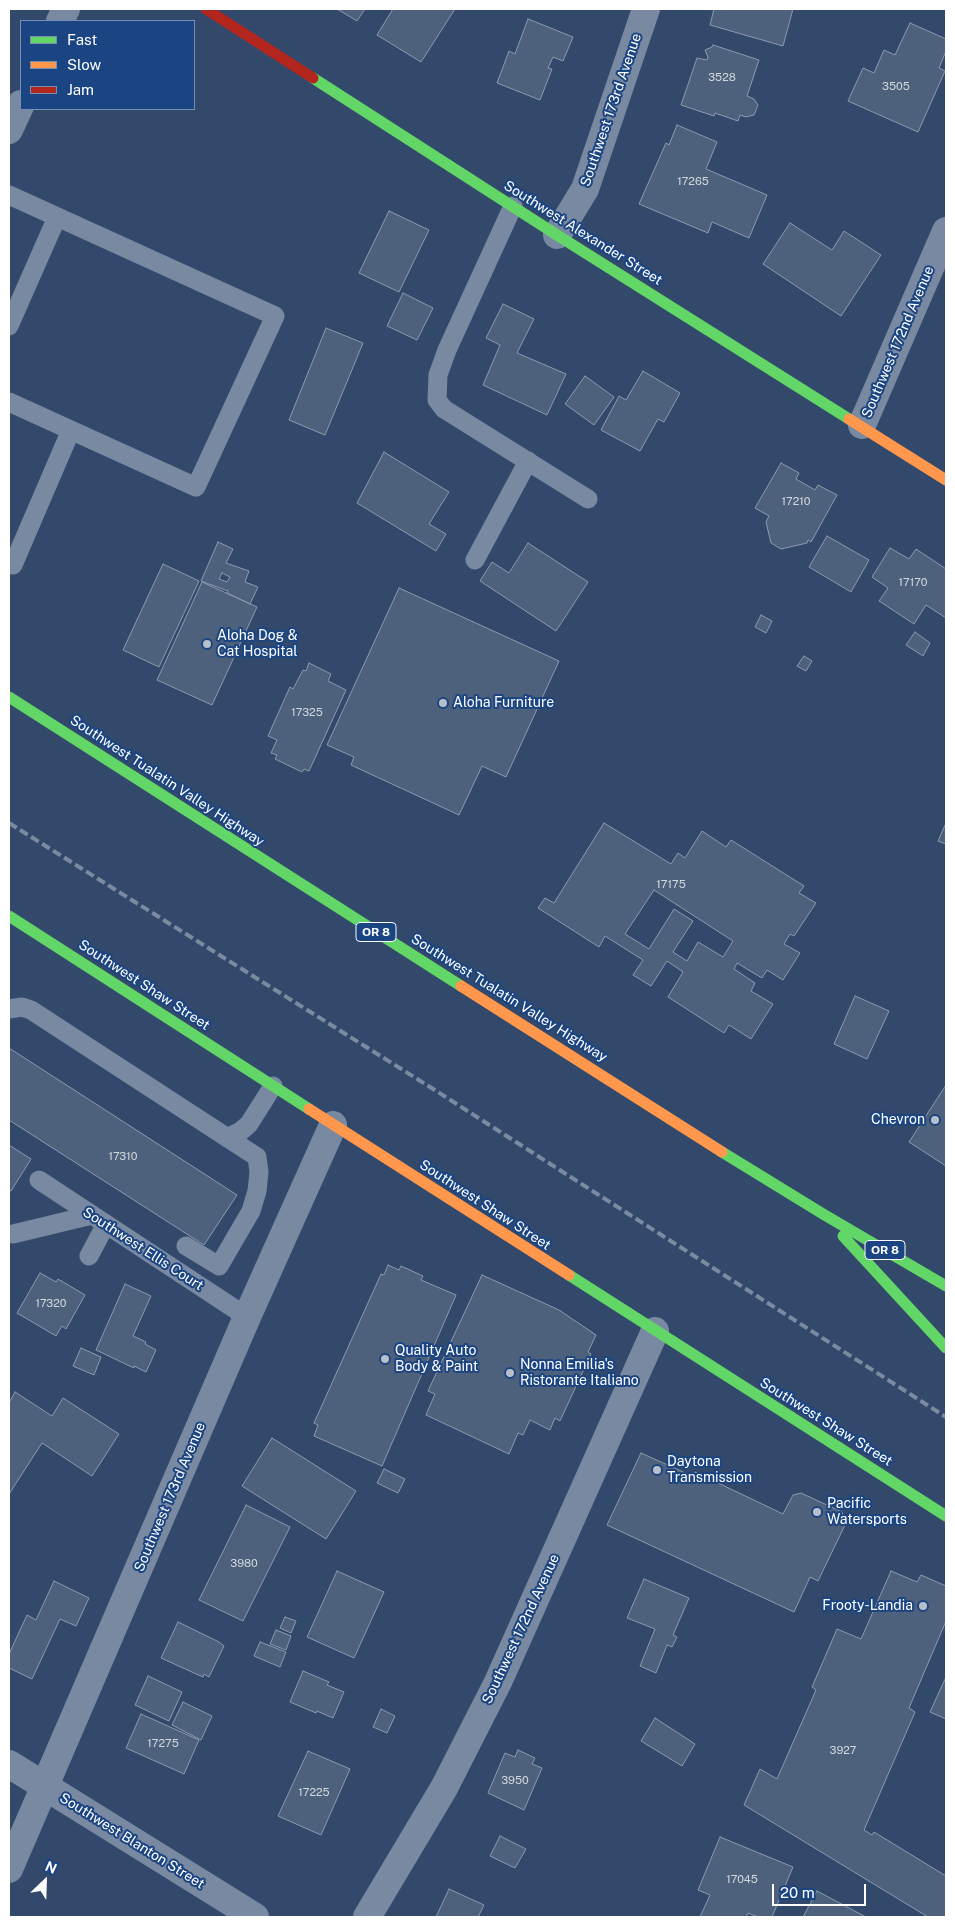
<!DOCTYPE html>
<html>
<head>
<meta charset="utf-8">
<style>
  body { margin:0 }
  #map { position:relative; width:955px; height:1926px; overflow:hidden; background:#32496b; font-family:"Public Sans",sans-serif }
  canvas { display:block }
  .frame { position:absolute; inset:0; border:10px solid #fff; pointer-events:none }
  .legend { position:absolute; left:20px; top:20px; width:175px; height:90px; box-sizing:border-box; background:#1b4582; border:1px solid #768fb4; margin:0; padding:6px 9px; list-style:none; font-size:15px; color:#fff }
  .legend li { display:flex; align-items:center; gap:10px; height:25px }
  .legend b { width:25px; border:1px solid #768fb4 }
  .north { position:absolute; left:20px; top:1856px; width:50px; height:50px; -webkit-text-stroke:4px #1b4582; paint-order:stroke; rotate:24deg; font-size:14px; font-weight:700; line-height:20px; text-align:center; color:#fff }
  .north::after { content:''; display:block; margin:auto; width:18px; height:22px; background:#fff; clip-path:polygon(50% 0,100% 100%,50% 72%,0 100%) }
  .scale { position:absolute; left:772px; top:1884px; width:94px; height:22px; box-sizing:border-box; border:2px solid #fff; border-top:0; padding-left:6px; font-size:15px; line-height:18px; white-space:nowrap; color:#fff; -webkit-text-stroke:4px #1b4582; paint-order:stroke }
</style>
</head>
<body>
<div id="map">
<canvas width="955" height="1926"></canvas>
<div class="frame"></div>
<ul class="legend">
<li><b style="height:6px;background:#63d668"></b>Fast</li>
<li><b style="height:6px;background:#ff974d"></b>Slow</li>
<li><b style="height:6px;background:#b3261e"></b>Jam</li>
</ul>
<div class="north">N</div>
<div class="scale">20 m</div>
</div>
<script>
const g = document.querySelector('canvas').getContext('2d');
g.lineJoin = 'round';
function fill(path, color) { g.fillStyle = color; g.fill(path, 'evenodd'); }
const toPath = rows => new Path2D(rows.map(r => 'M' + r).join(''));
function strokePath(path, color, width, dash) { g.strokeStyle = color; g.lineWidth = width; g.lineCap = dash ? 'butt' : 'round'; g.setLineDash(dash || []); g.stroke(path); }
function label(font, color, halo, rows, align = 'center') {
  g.font = font + ' "Public Sans",sans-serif'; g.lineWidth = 4; g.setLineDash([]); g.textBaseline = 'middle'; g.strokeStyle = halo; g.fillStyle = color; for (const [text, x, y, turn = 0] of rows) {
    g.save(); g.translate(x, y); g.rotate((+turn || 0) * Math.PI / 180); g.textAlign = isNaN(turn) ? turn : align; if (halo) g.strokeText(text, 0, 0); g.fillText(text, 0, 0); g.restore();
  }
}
const building = toPath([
  [337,9,365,9,357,21,337,9],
  [393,9,455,9,421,62,377,35,393,9],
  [714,9,793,9,783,46,710,25,714,9],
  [528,19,573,37,563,61,553,57,548,68,552,69,540,100,497,83,509,51,515,54,528,19],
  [910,23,946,39,946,51,939,68,945,71,918,132,848,101,863,68,874,73,884,50,895,55,910,23],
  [713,45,759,60,747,96,754,99,758,105,754,115,746,117,740,115,738,121,715,113,714,116,681,105,697,58,707,60,708,57,705,50,712,47,713,45],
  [677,125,717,142,706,169,767,195,749,238,712,222,708,233,639,204,666,143,669,145,677,125],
  [389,211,429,230,399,292,359,273,389,211],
  [790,223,832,250,844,231,881,255,841,316,763,264,790,223],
  [403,293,433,308,417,340,387,326,403,293],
  [503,304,534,319,517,353,566,374,547,415,483,385,500,345,486,338,503,304],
  [326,328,363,343,325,435,289,420,326,328],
  [643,371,680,393,664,422,658,419,640,451,601,430,619,396,626,400,643,371],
  [585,376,614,397,594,425,565,404,585,376],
  [384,452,449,492,429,524,446,534,436,551,357,503,384,452],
  [781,463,799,473,796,479,815,490,818,485,837,495,811,542,808,540,807,543,781,549,771,543,766,522,769,516,755,508,781,463],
  [827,536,869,560,851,592,809,567,827,536],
  [218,542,233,549,226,563,249,571,245,582,258,587,250,604,227,593,228,591,201,581,218,542],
  [222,573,230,577,227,582,219,579,222,573],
  [528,543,588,582,556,631,480,581,492,562,509,573,528,543],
  [890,548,909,559,916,549,946,569,946,618,926,605,914,624,879,601,888,588,872,577,890,548],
  [163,564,199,581,159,667,123,650,163,564],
  [202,582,257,607,212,705,157,680,202,582],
  [399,588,559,661,506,777,482,766,459,815,351,765,354,757,327,745,399,588],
  [761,615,772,621,766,633,755,627,761,615],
  [915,632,930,643,923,656,906,645,915,632],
  [804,656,812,661,806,671,797,666,804,656],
  [309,663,331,674,328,681,346,690,309,771,304,769,302,772,275,759,277,755,271,753,277,740,268,736,290,687,293,689,303,670,306,671,309,663],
  [604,823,671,864,678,853,685,858,702,831,726,847,731,840,804,886,799,893,816,903,794,936,790,934,784,944,800,953,783,980,767,970,762,978,737,963,734,969,755,983,751,991,773,1004,751,1039,729,1025,724,1033,668,997,683,972,667,961,651,986,633,975,643,960,605,936,599,947,538,908,545,898,554,903,604,823],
  [654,890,733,941,723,957,698,942,687,961,673,952,693,921,674,909,649,949,625,934,654,890],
  [946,823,946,844,938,841,946,823],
  [855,996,889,1011,867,1059,834,1044,855,996],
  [9,1048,237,1195,204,1245,9,1120,9,1048],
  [946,1085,946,1166,909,1142,946,1085],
  [9,1145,31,1159,11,1191,9,1190,9,1145],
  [388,1265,399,1270,401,1266,423,1276,421,1280,456,1295,382,1466,314,1436,318,1425,314,1423,381,1274,384,1275,388,1265],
  [40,1273,56,1282,58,1279,85,1295,66,1329,62,1326,56,1336,17,1313,40,1273],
  [482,1275,559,1310,596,1335,588,1352,591,1354,560,1421,555,1418,550,1430,530,1420,523,1435,518,1433,509,1454,426,1415,435,1394,428,1391,482,1275],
  [125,1284,151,1296,133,1336,146,1342,145,1344,156,1350,146,1372,134,1366,134,1368,96,1350,125,1284],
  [81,1348,101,1357,94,1375,73,1366,81,1348],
  [15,1392,52,1416,63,1398,119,1434,92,1476,42,1443,9,1494,9,1403,15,1392],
  [272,1438,356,1491,326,1539,242,1486,272,1438],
  [641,1453,692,1476,695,1472,783,1514,793,1495,801,1493,842,1512,845,1525,818,1581,810,1577,794,1612,607,1525,641,1453],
  [384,1469,405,1479,398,1493,377,1483,384,1469],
  [246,1505,290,1527,243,1621,199,1600,246,1505],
  [337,1571,384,1592,354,1658,307,1637,337,1571],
  [891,1571,917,1582,921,1575,946,1586,946,1621,909,1708,915,1712,864,1830,872,1835,874,1832,946,1876,946,1917,928,1917,744,1805,760,1769,777,1779,816,1690,812,1687,837,1629,861,1639,891,1571],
  [644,1579,689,1598,673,1635,677,1637,672,1647,667,1645,656,1673,640,1666,655,1629,627,1618,644,1579],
  [54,1581,89,1598,76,1626,60,1619,32,1679,9,1668,9,1654,27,1615,36,1620,54,1581],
  [285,1617,296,1621,291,1633,280,1628,285,1617],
  [178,1622,219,1642,224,1646,209,1677,204,1674,203,1677,161,1658,178,1622],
  [276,1630,291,1636,286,1650,270,1644,276,1630],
  [260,1642,286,1652,280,1667,254,1656,260,1642],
  [303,1671,329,1682,327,1685,344,1692,333,1718,317,1711,316,1713,290,1702,303,1671],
  [148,1676,182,1692,169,1721,135,1705,148,1676],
  [946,1677,946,1719,930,1712,946,1677],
  [183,1702,212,1716,201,1740,172,1725,183,1702],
  [381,1709,395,1716,387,1733,373,1727,381,1709],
  [141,1714,199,1740,184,1774,126,1748,141,1714],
  [655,1718,695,1744,682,1766,641,1741,655,1718],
  [518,1750,535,1758,532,1764,542,1768,524,1810,488,1793,505,1753,515,1757,518,1750],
  [308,1751,350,1769,321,1835,278,1816,308,1751],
  [500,1836,526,1849,515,1868,490,1856,500,1836],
  [720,1837,793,1867,772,1917,758,1917,748,1913,746,1917,700,1917,710,1895,698,1890,720,1837],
  [449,1889,484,1905,478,1917,436,1917,449,1889],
  [817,1891,866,1917,803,1917,817,1891]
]);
const lane = toPath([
  [9,195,275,316,196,487,9,402],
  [513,206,447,350,438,375,437,400,444,409,588,499],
  [9,326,57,217],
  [475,560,528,461],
  [9,564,13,565,71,430],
  [9,1009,22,1007,31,1010,257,1157,259,1172,257,1191,251,1211,219,1266,186,1246],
  [227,1138,241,1131,249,1124,273,1086],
  [39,1180,247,1317],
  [13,1234,92,1215],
  [89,1256,106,1224]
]);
const street = toPath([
  [60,21,66,9],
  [9,130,21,104],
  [557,235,585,189,646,9],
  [862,425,946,231],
  [9,1764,255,1917],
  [9,1869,247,1317,333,1125],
  [367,1917,444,1788,498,1682,655,1331]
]);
const fast = toPath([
  [313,78,557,235,849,419],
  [9,697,461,986],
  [9,916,309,1109],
  [722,1152,823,1214,946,1286],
  [843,1236,946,1348],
  [569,1275,946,1516]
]);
const slow = toPath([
  [849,419,946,480],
  [461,986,722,1152],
  [309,1109,569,1275]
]);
const jam = toPath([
  [206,9,313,78]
]);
const rail = toPath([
  [9,823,430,1087,946,1417]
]);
const markers = [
  [207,644,5,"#b7bfcb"],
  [443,703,5,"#b7bfcb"],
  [935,1120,5,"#b7bfcb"],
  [385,1359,5,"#b7bfcb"],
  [510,1373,5,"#b7bfcb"],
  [657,1470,5,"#b7bfcb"],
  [817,1512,5,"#b7bfcb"],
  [923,1606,5,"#b7bfcb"]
];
const numberNames = [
  ["3528",722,78],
  ["3505",896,87],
  ["17265",693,182],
  ["17210",796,502],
  ["17170",913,583],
  ["17325",307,713],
  ["17175",671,885],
  ["17310",123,1157],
  ["17320",51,1304],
  ["3980",244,1564],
  ["17275",163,1744],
  ["3927",843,1751],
  ["3950",515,1781],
  ["17225",314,1793],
  ["17045",742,1880]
];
const shields = [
  [376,932,40],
  [885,1250,40]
];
const shieldNames = [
  ["OR 8",376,932],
  ["OR 8",885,1250]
];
const streetNames = [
  ["Southwest 173rd Avenue",611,110,-71],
  ["Southwest Alexander Street",583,233,32],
  ["Southwest 172nd Avenue",898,342,-67],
  ["Southwest Tualatin Valley Highway",167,781,33],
  ["Southwest Shaw Street",144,985,33],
  ["Southwest Tualatin Valley Highway",509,998,32],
  ["Southwest Shaw Street",485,1205,33],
  ["Southwest Ellis Court",143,1249,33],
  ["Southwest Shaw Street",826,1422,32],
  ["Southwest 173rd Avenue",170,1497,-67],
  ["Southwest 172nd Avenue",521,1629,-65],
  ["Southwest Blanton Street",132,1841,32]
];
const poiNames = [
  ["Aloha Dog &",217,636],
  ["Cat Hospital",217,652],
  ["Aloha Furniture",453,703],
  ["Chevron",925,1120,"right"],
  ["Quality Auto",395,1351],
  ["Body & Paint",395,1367],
  ["Nonna Emilia's",520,1365],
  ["Ristorante Italiano",520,1381],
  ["Daytona",667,1462],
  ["Transmission",667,1478],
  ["Pacific",827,1504],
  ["Watersports",827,1520],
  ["Frooty-Landia",913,1606,"right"]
];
fill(building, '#4e617c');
strokePath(building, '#8c9aaf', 1);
strokePath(lane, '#7889a1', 19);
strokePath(street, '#7889a1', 28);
strokePath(fast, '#63d668', 11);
strokePath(slow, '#ff974d', 11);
strokePath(jam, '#b3261e', 11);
strokePath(rail, '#798aa1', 4, [9, 4]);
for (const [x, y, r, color] of markers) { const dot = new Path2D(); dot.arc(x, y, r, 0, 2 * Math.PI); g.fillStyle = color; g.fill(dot); strokePath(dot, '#1b4582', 2); }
label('11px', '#d3d8de', null, numberNames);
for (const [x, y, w] of shields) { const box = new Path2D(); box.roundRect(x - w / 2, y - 9.5, w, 19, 4); g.fillStyle = '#1b4582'; g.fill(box); strokePath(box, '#fff', 1); }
label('bold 12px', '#fff', null, shieldNames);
label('14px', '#fff', '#1b4582', streetNames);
label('14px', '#fff', '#1b4582', poiNames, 'left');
</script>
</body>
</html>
